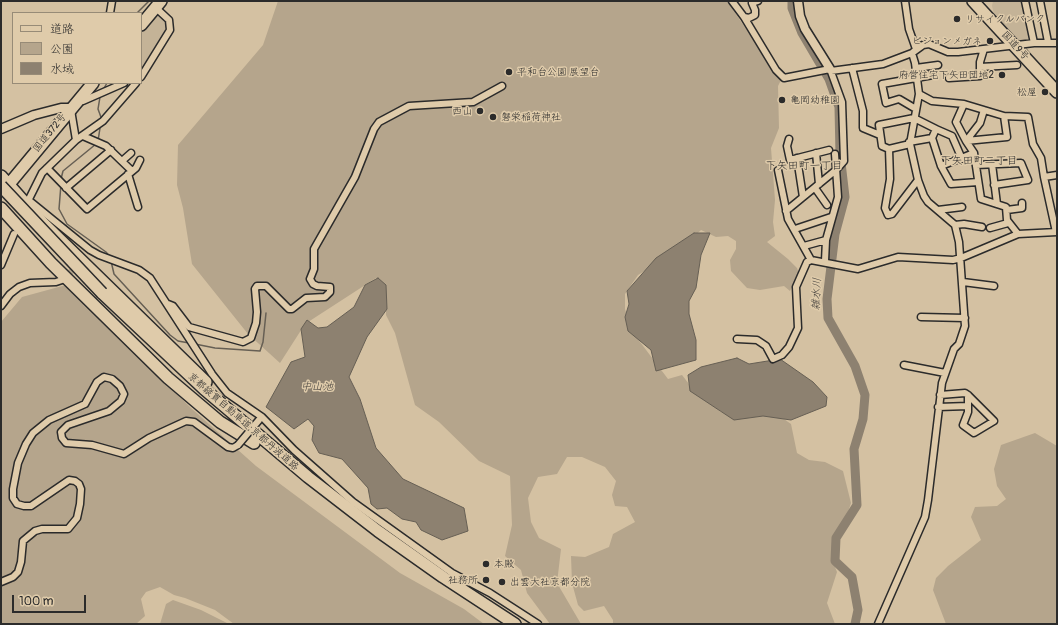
<!DOCTYPE html>
<html>
<head>
<meta charset="utf-8">
<style>
  body { margin:0 }
  #map { position:relative; width:1058px; height:625px; overflow:hidden; background:#d4c1a2; font-family:Pangolin,"Klee One",sans-serif }
  canvas { display:block }
  .frame { position:absolute; inset:0; border:2px solid #2b2b2b; pointer-events:none }
  .legend { position:absolute; left:12px; top:12px; width:130px; height:72px; box-sizing:border-box; background:#dfcbaa; border:1px solid #978b77; margin:0; padding:5px 7px; list-style:none; font-size:12px; color:#2b2b2b }
  .legend li { display:flex; align-items:center; gap:8px; height:20px }
  .legend b { width:20px; border:1px solid #978b77 }
  .scale { position:absolute; left:12px; top:595px; width:74px; height:18px; box-sizing:border-box; border:2px solid #2b2b2b; border-top:0; padding-left:5px; font-size:12px; line-height:14px; white-space:nowrap; color:#2b2b2b; -webkit-text-stroke:3px #dfcbaa; paint-order:stroke }
</style>
</head>
<body>
<div id="map">
<canvas width="1058" height="625"></canvas>
<div class="frame"></div>
<ul class="legend">
<li><b style="height:5px;background:#dfcbaa"></b>道路</li>
<li><b style="height:11px;background:#b5a58c"></b>公園</li>
<li><b style="height:11px;background:#8d8170"></b>水域</li>
</ul>
<div class="scale">100 m</div>
</div>
<script>
const g = document.querySelector('canvas').getContext('2d');
g.lineJoin = 'round';
function fill(path, color) { g.fillStyle = color; g.fill(path, 'evenodd'); }
const toPath = rows => new Path2D(rows.map(r => 'M' + r).join(''));
function strokePath(path, color, width, dash) { g.strokeStyle = color; g.lineWidth = width; g.lineCap = dash ? 'butt' : 'round'; g.setLineDash(dash || []); g.stroke(path); }
function label(font, color, halo, rows, align = 'center') {
  g.font = font + ' Pangolin,"Klee One",sans-serif'; g.lineWidth = 3; g.setLineDash([]); g.textBaseline = 'middle'; g.strokeStyle = halo; g.fillStyle = color; for (const [text, x, y, turn = 0] of rows) {
    g.save(); g.translate(x, y); g.rotate((+turn || 0) * Math.PI / 180); g.textAlign = isNaN(turn) ? turn : align; if (halo) g.strokeText(text, 0, 0); g.fillText(text, 0, 0); g.restore();
  }
}
const built = toPath([
  [993,1,1023,1,1030,39,1016,42,995,18,992,6],
  [158,14,167,22,167,29,142,69,141,30,154,15]
]);
const green = toPath([
  [278,1,727,1,781,80,778,86,779,128,771,148,775,200,773,222,775,236,767,242,788,259,797,268,799,274,790,291,784,286,760,290,747,288,731,271,730,260,736,249,736,241,728,236,716,237,701,230,683,247,638,275,625,294,625,309,631,330,668,379,682,375,699,397,711,402,721,412,781,417,791,424,797,453,809,460,825,462,843,471,851,503,847,515,835,533,831,557,837,572,827,603,835,624,613,624,613,620,604,606,584,611,578,605,572,583,571,556,585,557,609,547,613,534,635,522,627,507,615,506,612,495,616,481,605,467,582,457,567,457,557,474,538,477,528,498,531,522,539,538,561,549,557,583,581,624,550,624,527,593,521,570,505,556,512,525,510,476,479,461,439,422,415,405,395,333,386,315,386,288,376,278,305,324,280,363,248,334,192,264,183,208,177,185,178,145,263,45],
  [66,285,191,408,256,466,400,573,464,609,484,624,234,624,215,610,185,598,174,595,160,587,146,592,141,599,145,616,136,624,1,624,1,322,22,297],
  [1035,433,1057,446,1057,624,946,624,933,590,936,578,948,566,981,540,971,517,975,507,997,506,1006,499,997,486,994,469,1001,445],
  [173,600,201,610,229,624,160,624,166,604]
]);
const water = toPath([
  [694,233,710,233,701,255,696,288,689,301,689,314,696,340,696,360,656,371,651,350,628,331,625,317,629,304,627,291,656,258,694,233],
  [378,278,386,285,387,309,367,337,349,377,360,399,376,448,403,479,464,508,468,531,442,540,421,530,416,522,402,519,387,508,377,509,371,504,368,488,342,459,319,453,312,440,314,426,308,419,294,429,266,407,291,362,305,357,301,329,307,320,318,328,327,327,354,307,365,285,378,278],
  [737,358,749,364,780,359,813,382,827,397,826,406,791,420,763,416,734,420,690,391,688,375,701,367,737,358]
]);
const stream = toPath([
  [137,13,149,1],
  [103,90,107,83],
  [100,97,98,109,102,120],
  [98,141,100,128],
  [61,179,63,171,96,144],
  [61,184,59,209,67,224,106,252,110,257],
  [111,261,114,274,170,335,178,341,189,343],
  [195,344,215,348,260,351,263,342,266,313]
]);
const river = toPath([
  [792,1,792,8,802,33,829,79,839,107,840,154,845,197,835,234,827,299,828,318,855,366,865,395,863,419,854,449,857,505,836,538,835,561,852,577,858,610,855,624]
]);
const streetTunnel = toPath([
  [64,279,78,264]
]);
const street = toPath([
  [732,1,744,17,776,70,784,78,830,69,842,102,844,161,836,170,786,211],
  [905,1,909,29,916,49],
  [1025,1,1034,43],
  [1040,1,1048,42],
  [110,13,112,1],
  [744,17,749,18,755,15,755,10,752,3,758,1],
  [980,67,1017,65],
  [852,68,863,111,863,128,880,135],
  [916,68,938,65],
  [831,71,883,64,912,53,923,45,929,44,948,52,958,52,1034,43,1057,43],
  [141,77,170,30,169,20,155,7],
  [949,78,980,76,980,62,984,49],
  [919,94,932,101,964,104,1004,116,1028,117,1033,144,1041,158,1044,177,1057,175],
  [80,99,83,101,124,83],
  [964,104,956,122,966,141,1007,137,1004,116],
  [916,109,899,99,886,103,882,84,933,75],
  [71,110,76,140],
  [984,110,980,123,966,141,974,153,981,199,1006,207,1007,220,1018,234],
  [936,129,952,136,962,159],
  [83,136,106,146,132,171],
  [789,139,787,146,790,160,829,150],
  [909,142,932,138],
  [889,149,910,144],
  [816,153,819,184],
  [797,158,803,197],
  [122,161,131,153],
  [992,164,997,204],
  [976,165,1021,163,1028,180,994,185],
  [941,166,974,153],
  [47,168,87,209,136,168,140,160],
  [778,170,788,219,811,260],
  [128,174,138,207],
  [1044,177,1056,232],
  [918,180,892,214,888,215,885,208,890,179,889,149,882,146,879,125,914,118,936,129,932,138,941,166,951,184,978,182],
  [66,188,111,150],
  [815,188,827,205],
  [29,199,42,173,76,140,103,121,136,83],
  [31,202,90,250,99,255,139,270,150,278,212,374,227,393,262,417,294,450,353,502,452,573,490,593,538,624],
  [938,210,962,207],
  [1007,210,1022,208,1022,203],
  [955,225,964,224,982,227],
  [990,228,1008,223],
  [795,229,831,217],
  [804,246,826,240],
  [825,261,826,240,838,197,835,154],
  [1,265,14,234],
  [963,282,994,286],
  [168,304,173,306,189,327,243,342,251,338,256,323,257,312,255,289,257,286,266,286,289,309,292,309,306,298,325,297,330,292,330,287,317,286,313,284,310,279,314,269,314,249,355,177,374,129,379,122,409,106,473,102,502,86],
  [1,306,10,294,19,287,30,283,56,282,62,280],
  [921,317,965,318],
  [737,339,757,340,766,346,773,359,782,355,789,347,798,328,796,287,807,262,811,260,858,269,898,257,953,260,961,258,1018,234,1057,232],
  [904,365,945,373],
  [940,395,965,393,968,395,994,421,974,433,963,425,968,412,968,395],
  [938,407,968,406],
  [1,582,13,577,18,572,21,562,23,541,35,531,42,529,68,529,77,518,80,504,81,489,79,484,75,481,69,480,31,506,24,506,17,504,13,498,13,489,18,463,26,444,33,433,49,420,85,404,97,382,104,377,112,379,120,386,124,394,121,401,109,411,68,425,61,432,62,438,66,443,92,445,124,454,149,438,186,421,194,422,228,447,233,448,238,445],
  [878,624,925,517,928,500,942,383,954,349,959,344,965,326,959,242,955,225,928,202,924,196,918,180,910,144,919,94,915,63,912,53]
]);
const secondary = toPath([
  [798,1,800,16,805,29,830,69],
  [1,129,34,115,61,108,70,108]
]);
const highway = toPath([
  [973,1,1057,92],
  [141,25,161,1],
  [1,176,43,223,206,382],
  [5,189,93,83],
  [1,208,51,263,168,378,220,422,254,443],
  [102,293,204,389,308,477,378,531,443,577,515,624]
]);
const streetBridge = toPath([
  [238,445,259,420]
]);
const highwayBridge = toPath([
  [1,186,102,293]
]);
const markers = [
  [957,19,4,"#2b2b2b"],
  [990,41,4,"#2b2b2b"],
  [509,72,4,"#2b2b2b"],
  [1002,75,4,"#2b2b2b"],
  [1045,92,4,"#2b2b2b"],
  [782,100,4,"#2b2b2b"],
  [480,111,4,"#2b2b2b"],
  [493,117,4,"#2b2b2b"],
  [486,564,4,"#2b2b2b"],
  [486,580,4,"#2b2b2b"],
  [502,582,4,"#2b2b2b"]
];
const poiNames = [
  ["リサイクルバンク",965,19],
  ["ビジョンメガネ",982,41,"right"],
  ["平和台公園 展望台",517,72],
  ["府営住宅下矢田団地2",994,75,"right"],
  ["松屋",1037,92,"right"],
  ["亀岡幼稚園",790,100],
  ["西山",472,111,"right"],
  ["磐栄稲荷神社",501,117],
  ["本殿",494,564],
  ["社務所",478,580,"right"],
  ["出雲大社京都分院",510,582]
];
const streetNames = [
  ["国道9号",1015,46,47],
  ["国道372号",50,133,-51],
  ["京都縦貫自動車道;京都丹波道路",243,422,41]
];
const neighbourhoodNames = [
  ["下矢田町二丁目",979,161],
  ["下矢田町一丁目",804,166]
];
const waterNames = [
  ["雑水川",817,294,-87],
  ["中山池",317,387]
];
fill(built, '#c4b397');
fill(green, '#b5a58c');
fill(water, '#8d8170');
strokePath(water, '#665f54', 1);
strokePath(stream, '#665f54', 1.5);
strokePath(river, '#8d8170', 9);
strokePath(streetTunnel, '#b2a38a', 6, [6, 3]);
strokePath(street, '#2b2b2b', 9);
strokePath(secondary, '#2b2b2b', 11);
strokePath(highway, '#2b2b2b', 14);
strokePath(street, '#dfcbaa', 6);
strokePath(secondary, '#dfcbaa', 8);
strokePath(highway, '#dfcbaa', 11);
strokePath(streetBridge, '#2b2b2b', 9, []);
strokePath(highwayBridge, '#2b2b2b', 14, []);
strokePath(streetBridge, '#dfcbaa', 6);
strokePath(highwayBridge, '#dfcbaa', 11);
for (const [x, y, r, color] of markers) { const dot = new Path2D(); dot.arc(x, y, r, 0, 2 * Math.PI); g.fillStyle = color; g.fill(dot); strokePath(dot, '#dfcbaa', 1.5); }
label('10px', '#2b2b2b', '#dfcbaa', poiNames, 'left');
label('10px', '#2b2b2b', '#dfcbaa', streetNames);
label('11px', '#2b2b2b', '#dfcbaa', neighbourhoodNames);
label('italic 11px', '#3f3c39', '#dfcbaa', waterNames);
</script>
</body>
</html>
